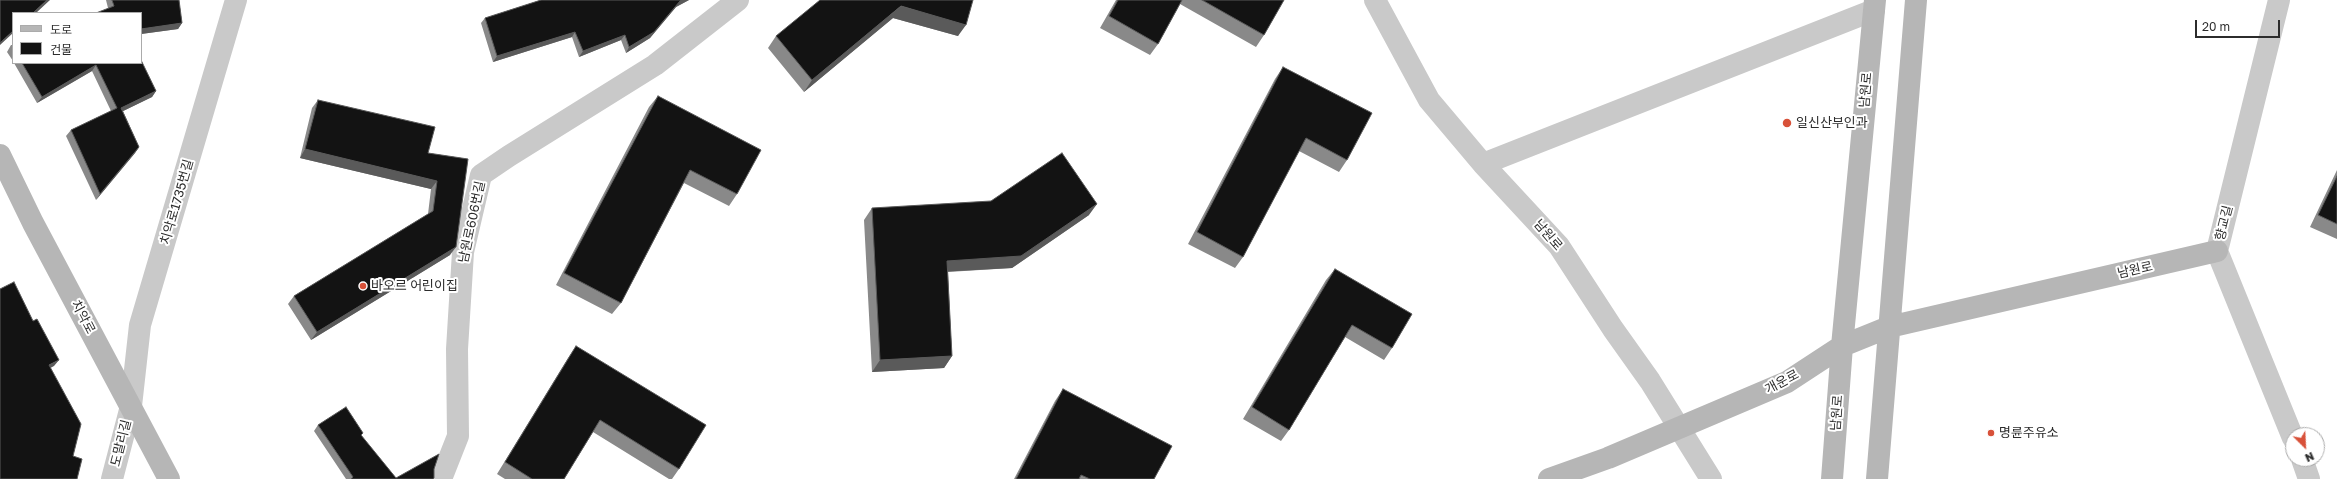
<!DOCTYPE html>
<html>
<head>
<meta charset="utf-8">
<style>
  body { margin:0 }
  #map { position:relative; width:2337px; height:479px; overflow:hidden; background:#fff; font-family:"Golos Text","Noto Sans KR",sans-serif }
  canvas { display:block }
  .legend { position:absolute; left:12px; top:12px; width:130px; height:52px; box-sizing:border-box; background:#fff; border:1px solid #ababab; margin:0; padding:5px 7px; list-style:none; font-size:12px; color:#2c2c2c }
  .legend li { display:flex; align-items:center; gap:8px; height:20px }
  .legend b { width:20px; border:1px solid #ababab }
  .north { position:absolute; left:2285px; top:427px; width:40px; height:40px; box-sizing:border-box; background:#fff; border:1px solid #ababab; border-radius:50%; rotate:156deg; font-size:11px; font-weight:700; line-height:16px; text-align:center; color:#2c2c2c }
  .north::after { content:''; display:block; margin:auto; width:14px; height:18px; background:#d85139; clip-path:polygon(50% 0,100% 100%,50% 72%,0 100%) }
  .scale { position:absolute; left:2195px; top:20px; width:85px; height:18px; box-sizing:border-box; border:2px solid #2c2c2c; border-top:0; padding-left:5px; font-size:12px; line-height:14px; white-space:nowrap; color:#2c2c2c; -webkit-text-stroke:3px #fff; paint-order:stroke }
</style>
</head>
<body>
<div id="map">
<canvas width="2337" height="479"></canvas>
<ul class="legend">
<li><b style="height:5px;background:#b6b6b6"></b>도로</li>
<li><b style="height:11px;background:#131313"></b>건물</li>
</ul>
<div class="north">N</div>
<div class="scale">20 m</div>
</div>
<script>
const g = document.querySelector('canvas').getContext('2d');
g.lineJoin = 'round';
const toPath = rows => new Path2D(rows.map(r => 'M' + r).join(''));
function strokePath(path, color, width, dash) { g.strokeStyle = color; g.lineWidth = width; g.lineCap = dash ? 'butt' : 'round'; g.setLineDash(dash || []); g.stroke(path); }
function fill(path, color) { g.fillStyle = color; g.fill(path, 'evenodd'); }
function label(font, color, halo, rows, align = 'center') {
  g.font = font + ' "Golos Text","Noto Sans KR",sans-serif'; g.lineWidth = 4; g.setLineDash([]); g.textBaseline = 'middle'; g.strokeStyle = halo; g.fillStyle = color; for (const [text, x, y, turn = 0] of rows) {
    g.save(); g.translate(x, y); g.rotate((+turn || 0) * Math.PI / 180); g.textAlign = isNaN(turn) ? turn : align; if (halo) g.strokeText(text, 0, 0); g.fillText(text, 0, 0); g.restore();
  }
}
const street = toPath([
  [1375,0,1429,100,1483,164,1559,246,1613,329,1650,381,1711,479],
  [2279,0,2217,251,2293,438],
  [1483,164,1874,10],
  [2302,459,2309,479],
  [112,479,131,406,140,325,236,0],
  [441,479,458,436,457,349,463,252,481,175,509,156,655,65,738,0]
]);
const secondary = toPath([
  [0,155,33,223,169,479],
  [1549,479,1608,458,1787,382,1842,346,1889,327,2217,251],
  [1832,479,1842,346,1875,0],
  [1877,479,1916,0]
]);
const wall = toPath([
  [106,0,179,0,182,23,178,29,141,34,141,13,108,8],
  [541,0,689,0,676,7,650,38,626,53,621,40,579,57,572,37,493,62,481,23,485,18],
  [973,0,958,36,893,18,804,92,768,48,776,36],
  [1116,0,1284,0,1264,35,1256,47,1180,4,1158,44,1150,55,1100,28],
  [11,45,13,45,13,61,7,52],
  [14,63,141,63,156,91,152,97,123,111,139,147,135,153,96,200,66,136,71,130,111,111,92,71,37,103],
  [1283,67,1347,160,1339,172,1299,151,1243,257,1235,268,1188,244,1275,79],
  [658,96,737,194,729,206,684,183,621,303,612,314,556,285,649,107],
  [318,100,428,153,468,159,450,255,311,340,288,304,294,296,428,214,431,189,300,158,312,108],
  [2337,170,2337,239,2310,227],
  [872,208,1089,215,1012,268,948,272,952,356,944,368,872,372,864,220],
  [1335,269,1392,348,1384,360,1345,337,1289,430,1281,441,1243,419,1326,280],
  [576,346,679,469,672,479,669,479,593,432,564,479,505,479,497,474,568,358],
  [1063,389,1154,479,1014,479,1055,401],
  [318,425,361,436,396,478,434,469,433,479,346,479,314,431]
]);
const shadedWall = toPath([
  [47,0,50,0,36,13,33,13],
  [682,0,689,0,676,7,650,38,626,53,629,47,680,1],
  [901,6,966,25,958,36,893,18,804,92,812,80],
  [182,23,178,29,141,34,141,29],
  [13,31,13,33,0,45,0,43],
  [575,32,572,37,493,62,497,56],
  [625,35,621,40,579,57,583,51],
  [96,65,92,71,37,103,42,97],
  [156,91,152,97,117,114,121,108],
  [139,147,135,153,96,200,100,194],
  [305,149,437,181,431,189,300,158],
  [1097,204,1089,215,1012,268,939,272,947,261],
  [456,247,450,255,311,340,317,332],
  [952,356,944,368,872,372,880,360],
  [59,360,54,366,45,371,49,365]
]);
const building = toPath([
  [0,0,47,0,33,13,13,13,13,31,0,43,0,0],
  [112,0,179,0,182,23,141,29,141,13,96,13,114,6,112,0],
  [541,0,682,0,680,1,654,32,629,47,625,35,583,51,575,32,497,56,485,18,541,0],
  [820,0,973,0,966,25,901,6,812,80,776,36,820,0],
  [1118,0,1182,0,1158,44,1109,16,1118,0],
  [1202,0,1284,0,1264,35,1202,0],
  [141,60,156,91,121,108,139,147,100,194,71,130,117,108,96,65,42,97,22,63,141,63,141,60],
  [1283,67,1372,113,1347,160,1306,138,1243,257,1197,232,1283,67],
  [658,96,761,150,737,194,690,170,621,303,564,273,658,96],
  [318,100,435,127,428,153,468,159,456,247,317,332,294,296,433,211,437,181,305,149,318,100],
  [1062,153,1097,204,1021,256,947,261,952,356,880,360,872,208,991,201,1062,153],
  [2337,176,2337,224,2318,215,2337,176],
  [1335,269,1412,314,1392,348,1352,325,1289,430,1252,407,1335,269],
  [14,282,33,321,37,319,59,360,49,365,81,424,73,456,82,459,77,479,0,479,0,289,14,282],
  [576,346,706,425,679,469,600,420,564,479,532,479,505,462,576,346],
  [1063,389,1172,446,1154,479,1090,479,1081,475,1079,479,1016,479,1063,389],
  [346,407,363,433,361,435,396,478,439,454,434,469,434,478,433,479,351,479,353,477,318,425,346,407]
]);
const markers = [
  [1787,123,5,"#d85139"],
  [363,286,4,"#d85139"],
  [1991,433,4,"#d85139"]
];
const streetNames = [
  ["남원로",1866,90,-85],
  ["치악로1735번길",177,202,-74],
  ["남원로606번길",472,222,-78],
  ["향교길",2224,223,-76],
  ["남원로",1548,235,49],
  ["남원로",2135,270,-13],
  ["치악로",83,317,62],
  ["개운로",1782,382,-28],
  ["남원로",1837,413,-86],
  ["도말리길",121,443,-76]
];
const poiNames = [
  ["일신산부인과",1796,123],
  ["바오르 어린이집",371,286],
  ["명륜주유소",1999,433]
];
strokePath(street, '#c9c9c9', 22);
strokePath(secondary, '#b6b6b6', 22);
fill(wall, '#898989');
fill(shadedWall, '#5a5a5a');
fill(building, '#131313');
strokePath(building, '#5a5a5a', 1);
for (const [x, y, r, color] of markers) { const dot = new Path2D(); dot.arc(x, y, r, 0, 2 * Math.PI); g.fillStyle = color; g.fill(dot); strokePath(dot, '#fff', 1.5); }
label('13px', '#2c2c2c', '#fff', streetNames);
label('13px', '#2c2c2c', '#fff', poiNames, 'left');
</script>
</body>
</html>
